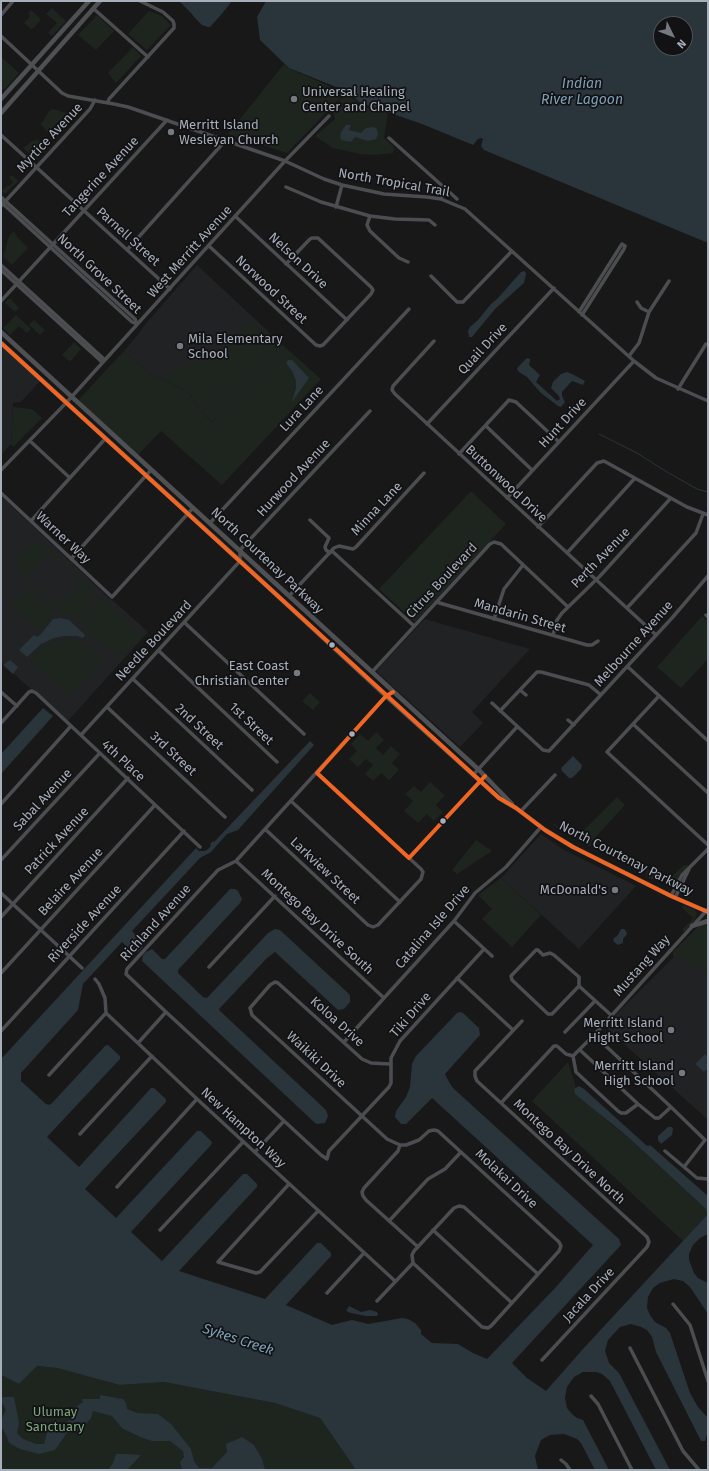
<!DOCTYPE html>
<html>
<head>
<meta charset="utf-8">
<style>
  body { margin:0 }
  #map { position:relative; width:709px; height:1471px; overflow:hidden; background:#181818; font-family:"Fira Sans",sans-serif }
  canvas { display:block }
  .frame { position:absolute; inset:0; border:2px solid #a7afba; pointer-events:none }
  .north { position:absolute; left:653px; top:16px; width:40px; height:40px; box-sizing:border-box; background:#121214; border:1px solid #4e5156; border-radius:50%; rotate:133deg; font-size:11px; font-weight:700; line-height:16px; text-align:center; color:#a7afba }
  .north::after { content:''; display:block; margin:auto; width:14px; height:18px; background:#757a81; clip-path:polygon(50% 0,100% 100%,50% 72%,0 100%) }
</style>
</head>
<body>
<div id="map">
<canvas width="709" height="1471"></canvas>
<div class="frame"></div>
<div class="north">N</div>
</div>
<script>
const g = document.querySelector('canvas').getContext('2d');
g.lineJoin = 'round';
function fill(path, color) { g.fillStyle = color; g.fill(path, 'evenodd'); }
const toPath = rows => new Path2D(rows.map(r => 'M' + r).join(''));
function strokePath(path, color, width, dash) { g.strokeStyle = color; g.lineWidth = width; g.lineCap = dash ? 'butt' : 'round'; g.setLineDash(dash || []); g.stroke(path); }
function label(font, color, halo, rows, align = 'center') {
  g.font = font + ' "Fira Sans",sans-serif'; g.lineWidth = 3.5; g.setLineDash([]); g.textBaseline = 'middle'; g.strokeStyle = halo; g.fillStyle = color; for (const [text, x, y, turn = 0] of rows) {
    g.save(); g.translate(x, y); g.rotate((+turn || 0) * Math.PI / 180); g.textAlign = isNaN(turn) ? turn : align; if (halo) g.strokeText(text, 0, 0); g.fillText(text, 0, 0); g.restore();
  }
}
const built = toPath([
  [197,265,286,348,212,422,200,411,190,395,183,390,148,373,124,351,140,332,143,327],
  [1,344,41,380,21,402,13,403,11,444,1,455],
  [1,496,109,598,116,603,148,632,67,722,1,662],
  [425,619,530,649,472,712,483,723,460,747,378,673,377,670],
  [541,834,564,850,636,886,579,949,501,878],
  [708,932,708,1120,604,1026,676,955]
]);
const green = toPath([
  [52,8,66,21,52,36,48,33,57,23,46,14],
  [31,10,41,19,34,28,31,29,24,23,30,16,28,13],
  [149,11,162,16,171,25,147,50,128,34],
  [97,15,114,31,96,50,78,35],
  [133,47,141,56,116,83,108,73],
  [1,57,19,73,4,90,1,88],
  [284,64,288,68,345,93,287,153,228,134],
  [346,94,366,107,380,112,388,112,384,138,394,147,393,153,373,155,360,154,333,148,315,136,335,119,332,108],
  [53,109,67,113,48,133,41,124,49,111],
  [36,140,41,141,48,148,36,160,23,148,32,141],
  [12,175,18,181,5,194,2,191,8,185,9,186,13,182,9,178],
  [14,231,18,238,28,248,12,265,3,257,9,236],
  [8,299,11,299,19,308,15,312,5,303],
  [16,315,31,329,27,333,19,326,10,335,3,328],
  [34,320,45,330,40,335,29,325],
  [251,321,282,349,236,395,226,386,203,411,199,404,188,391,163,379,172,369,202,361,205,364,213,355,219,356],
  [74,342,81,349,70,362,62,355],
  [286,348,321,379,222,485,161,431,137,456,78,403,81,397,124,351,148,373,183,390,190,395,200,411,212,422],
  [226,388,235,396,212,421,204,413],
  [13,407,32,409,42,418,13,447,11,444],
  [471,491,506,524,415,622,379,589],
  [33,544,39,544,48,547,88,583,92,590,93,599,90,605,83,613,71,616,59,612,23,578,19,572,17,561,21,551,27,546],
  [48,552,81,581,59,606,26,577],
  [27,588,54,613,38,631,10,606],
  [101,596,143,635,120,659,78,620],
  [702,616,708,621,708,659,681,688,657,667],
  [67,639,83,642,96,650,103,659,70,694,67,694,30,661,34,656,46,646,58,640],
  [400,690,428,716,427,717,399,691],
  [310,693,320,702,313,710,302,701],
  [376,732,384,740,376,748,383,755,391,746,400,754,392,763,399,770,389,780,381,773,373,781,365,774,373,765,366,759,358,767,349,759,357,751,351,744,360,734,368,741],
  [430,782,445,795,436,805,443,812,434,821,427,814,418,823,404,811,413,801,405,794,414,786,421,792],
  [617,797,625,805,592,841,590,846,587,845,550,823,552,823,565,830,566,828,571,834,578,836],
  [476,840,492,851,457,874,452,870],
  [635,860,643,867,643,872,630,866],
  [684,865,688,865,688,866,687,869,681,873,675,884,671,887,666,885,666,881,669,883,672,880,670,878],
  [647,869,648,870,650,869,662,880,661,882,648,878,646,875],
  [501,878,541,915,512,947,482,919,492,909,478,895],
  [683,905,695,910,697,913,695,920,685,932,682,930,693,918,682,908],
  [708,921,708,971,673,956,673,952,701,924],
  [568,1062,576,1087,574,1089,582,1098,612,1125,628,1137,706,1209,707,1215,683,1241,532,1101],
  [37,1366,57,1368,120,1385,164,1382,275,1403,320,1418,356,1470,1,1470,1,1375,19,1384]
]);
const water = toPath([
  [179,1,232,1,220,16,210,27,208,27,202,25,195,18,191,13],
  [266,1,708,1,708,243,484,150,481,146,483,139,481,138,478,139,473,145,422,124,361,103,346,91,289,68,260,40,257,17],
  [661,24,685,24,685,48,661,48],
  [346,125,351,125,349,130,361,133,366,128,373,127,377,129,378,135,376,139,368,141,355,137,351,142,341,140,340,136,341,132],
  [525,271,526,274,524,283,495,309,472,337,469,337,468,331,470,327,478,320,491,304,498,298,521,272],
  [527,358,530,359,530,361,529,365,540,375,536,382,557,401,560,399,559,396,551,388,553,382,561,374,567,372,574,375,585,381,583,385,572,381,562,392,562,396,565,402,561,407,558,406,541,393,527,377,519,372,517,369,518,367],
  [288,360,292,360,309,378,292,402,296,388,296,381,292,371,286,363],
  [60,618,69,620,85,635,83,638,77,636,64,636,54,638,41,644,27,657,19,650,34,635,37,637,41,634,53,619],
  [10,660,18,667,13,674,3,665],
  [43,708,53,716,1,774,1,754],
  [310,741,314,745,238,830,227,834,211,852,200,858,132,931,144,943,142,948,139,951,134,953,122,942,83,984,78,1010,21,1073,21,1081,46,1104,49,1105,52,1103,105,1046,108,1045,120,1056,120,1059,47,1137,79,1167,151,1088,154,1088,166,1099,166,1102,85,1189,116,1218,197,1131,201,1131,212,1142,211,1145,131,1232,162,1261,243,1174,247,1174,257,1184,257,1187,179,1271,265,1299,317,1243,321,1243,331,1253,331,1256,286,1305,332,1325,352,1320,368,1324,402,1318,408,1319,415,1323,421,1330,421,1334,432,1343,458,1344,473,1353,487,1359,555,1288,593,1245,432,1098,406,1124,401,1124,395,1117,396,1111,406,1097,410,1087,412,1064,416,1056,456,1014,459,1012,463,1013,479,1028,480,1035,445,1074,449,1082,453,1088,619,1239,621,1245,512,1363,527,1378,546,1391,582,1350,707,1215,706,1209,628,1137,575,1094,574,1089,579,1086,584,1089,646,1145,648,1146,650,1145,708,1196,708,1234,700,1238,693,1245,689,1254,689,1260,694,1273,698,1278,708,1283,708,1314,690,1287,683,1281,674,1279,660,1283,653,1288,648,1297,647,1308,650,1315,655,1322,666,1328,670,1333,690,1393,698,1407,708,1418,708,1431,705,1441,701,1441,656,1352,652,1337,647,1330,641,1327,631,1324,620,1327,608,1340,605,1351,609,1363,619,1373,670,1470,656,1470,610,1381,602,1374,596,1372,583,1372,574,1377,567,1387,565,1398,567,1408,572,1414,577,1418,583,1420,609,1470,595,1470,581,1443,577,1439,564,1434,550,1435,541,1440,535,1456,538,1470,356,1470,320,1418,275,1403,164,1382,120,1385,57,1368,37,1366,19,1384,1,1375,1,1059,196,848,199,851,204,851,207,850,211,846,210,844,213,841,214,842],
  [573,756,582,765,581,769,572,778,569,778,562,771,561,768],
  [230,889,235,889,238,891,242,899,240,903,178,970,178,973,203,997,207,998,268,933,275,929,280,930,348,993,350,996,350,1002,344,1009,338,1010,275,952,267,958,220,1008,219,1010,326,1110,328,1116,325,1123,317,1124,314,1122,142,961,143,955,146,952,152,949,162,959,165,959],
  [621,929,624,929,626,931,627,934,623,939,623,943,618,945,614,942,613,939,618,935],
  [705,1054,708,1058,706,1063,708,1065,708,1068,704,1072,695,1064],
  [668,1127,672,1127,673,1129,672,1135,661,1144,658,1140,658,1136],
  [349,1306,361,1312,370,1310,377,1312,378,1314,377,1316,366,1316,351,1313,346,1311],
  [100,1395,123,1399,126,1403,127,1409,137,1413,158,1414,171,1424,191,1449,194,1461,199,1468,212,1468,227,1452,226,1444,242,1437,254,1445,262,1459,265,1470,182,1470,180,1462,184,1457,183,1451,170,1441,152,1441,140,1437,122,1428,112,1416,93,1411,91,1418,79,1432,67,1433,55,1450,39,1454,20,1449,9,1443,7,1437,3,1429,1,1429,1,1420,6,1410,1,1401,1,1398,3,1397,14,1397,19,1423,17,1433,23,1439,36,1444,44,1444,49,1425,57,1420,59,1422,66,1424,73,1415,71,1410,83,1402,82,1399,100,1399],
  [116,1454,125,1454,141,1455,127,1470,108,1470,113,1463]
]);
const stream = toPath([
  [599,434,637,453,667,472,697,489,708,492]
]);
const minor = toPath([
  [94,9,148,57],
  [1,15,13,1],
  [1,36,62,93,68,96,114,104,128,107,285,161,324,179,342,185,384,194,427,197,441,199,465,209,634,361,656,378,708,401],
  [108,102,109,99,174,28,174,24,173,21,163,12,140,1],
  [1,135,170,289],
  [389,138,457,199],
  [286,187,321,202,370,216,395,219,429,220,435,225],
  [1,197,135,319,137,324],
  [441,199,443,191,446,188],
  [1,202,132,322,137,324],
  [1,206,90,109,95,100],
  [336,207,342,185],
  [235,216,347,320],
  [370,216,367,225,370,231,399,258,408,262],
  [209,246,316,345,320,346,323,345,371,294,373,290,371,287,318,238,312,238,310,239,286,264],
  [127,250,225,141],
  [1,265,105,360],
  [1,270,102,362],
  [431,276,457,302,463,302,512,251],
  [1,301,167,120],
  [637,302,641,308,649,312],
  [579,312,620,247,622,244,625,246,624,249,582,315],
  [434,341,393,386,392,390,395,394,656,635],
  [629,356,639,343,649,312,669,281],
  [678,389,706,344],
  [427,424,554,288],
  [486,426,532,470],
  [30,441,70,478],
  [459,454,509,400,516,402,559,442],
  [1,470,66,403,285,161,329,116],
  [1,493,112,597,193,508],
  [507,498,634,361],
  [310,520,329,538,325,547,326,550,330,553],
  [31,521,105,439],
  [210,523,409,309],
  [538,527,597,463,604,461,687,507,708,515],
  [332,551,414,626],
  [567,553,635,478],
  [71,559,151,470],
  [289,596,334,548,339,546,353,549,356,547,424,473],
  [436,602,587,645,592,645,598,641],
  [627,608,696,533,703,514],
  [706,615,708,617],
  [494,619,504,589,523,565],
  [185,623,304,734],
  [553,635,557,620,562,613,600,576,670,499],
  [159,651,277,762],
  [628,667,708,741],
  [372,672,490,544,494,542,501,544,568,607],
  [133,679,252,790],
  [520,690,526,695],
  [1,692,17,706],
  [393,692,386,696,236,861,218,870,127,969,126,974,166,1012,321,1155,327,1159,329,1151,389,1087,391,1083,391,1058,400,1041,484,949],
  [659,696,607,752,708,845],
  [492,703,543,750,549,751,672,618,708,576],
  [107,707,225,817],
  [500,711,537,672,541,672,589,685,601,695],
  [568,720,574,725],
  [1,723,29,692,32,691,36,693,200,847],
  [633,724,708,793],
  [81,735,240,561,240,550,370,411],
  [473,775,517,727],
  [291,801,400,902],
  [1,804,71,726],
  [521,811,555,775],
  [265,829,368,925,373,927,378,925,421,879,423,872,421,869,317,773],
  [409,858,485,776],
  [1,860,100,753],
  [236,861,384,998],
  [1,893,82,968],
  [671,896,682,875,708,849],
  [675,898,689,869],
  [1,917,128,778],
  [454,921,492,956],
  [536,950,538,950,543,955,550,953,554,955,579,977,579,986,552,1014,548,1014,512,980,511,976,536,950],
  [209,967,275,896],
  [1,973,155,805],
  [457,978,513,1030],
  [95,979,99,984,105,998,106,1013,197,1099,395,1281],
  [579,986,611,1015],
  [522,1021,475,1071,475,1076,477,1081,647,1237,649,1242,647,1247,542,1360],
  [1,1031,184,831],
  [565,1032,595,1001],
  [344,1042,454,921,475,893,506,867,541,827],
  [138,1043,166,1012],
  [580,1050,638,1104,655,1118,659,1118,671,1107,594,1035],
  [573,1056,594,1035,708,909],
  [573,1056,576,1072,618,1111,621,1113,626,1113,638,1104],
  [390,1064,371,1063,362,1059,278,983,275,982,270,985,250,1008,252,1015,387,1139,400,1145],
  [49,1075,106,1013],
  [501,1103,554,1046,557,1046,566,1054,573,1056],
  [671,1107,705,1140,684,1167,697,1178,708,1179],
  [80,1134,152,1056],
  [665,1151,684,1167],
  [255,1152,284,1121],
  [289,1184,218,1262,256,1273,260,1272,318,1211],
  [117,1187,197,1099],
  [389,1221,428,1179,445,1169,461,1152],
  [160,1230,243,1142],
  [433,1230,512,1303],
  [413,1263,482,1327,488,1328,491,1326,559,1251,561,1246,559,1242,438,1131,434,1130,429,1131,419,1140,406,1145,400,1145,398,1151,364,1188,362,1192,363,1196,366,1200,418,1247],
  [327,1293,364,1253],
  [377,1301,413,1263,412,1255,414,1251,454,1208,459,1206,464,1207,538,1274],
  [673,1304,690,1325,708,1381],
  [630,1348,683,1451,699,1470],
  [591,1396,598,1404,632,1470],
  [561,1460,566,1464,570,1470]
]);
const major = toPath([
  [1,99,89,1],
  [1,113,100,1],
  [1,332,478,769,512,804],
  [1,343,240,561,386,696,499,798,516,808,545,830,573,847,671,896,708,912],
  [692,926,708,921]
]);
const bus1 = toPath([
  [1,343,499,798,516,808,545,830,573,847,671,896,708,912],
  [393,692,386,696,317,773,409,858,485,776]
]);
const markers = [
  [294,99,4,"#757a81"],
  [171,132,4,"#757a81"],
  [180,346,4,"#757a81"],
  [332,645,3.5,"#a7afba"],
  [297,673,4,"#757a81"],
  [352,734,3.5,"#a7afba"],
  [443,821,3.5,"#a7afba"],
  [615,890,4,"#757a81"],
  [671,1030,4,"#757a81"],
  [682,1073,4,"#757a81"]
];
const poiNames = [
  ["Universal Healing",302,92,"left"],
  ["Center and Chapel",302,107,"left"],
  ["Merritt Island",179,125,"left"],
  ["Wesleyan Church",179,140,"left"],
  ["Mila Elementary",188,339,"left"],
  ["School",188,354,"left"],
  ["East Coast",289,666],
  ["Christian Center",289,681],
  ["McDonald's",607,890],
  ["Merritt Island",663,1023],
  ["Hight School",663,1038],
  ["Merritt Island",674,1066],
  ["High School",674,1081]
];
const streetNames = [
  ["Myrtice Avenue",50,138,-47],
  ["Tangerine Avenue",101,177,-47],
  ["North Tropical Trail",394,183,10],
  ["Parnell Street",128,237,42],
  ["West Merritt Avenue",190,252,-48],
  ["Nelson Drive",298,261,43],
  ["North Grove Street",99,274,43],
  ["Norwood Street",271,290,43],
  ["Quail Drive",483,349,-47],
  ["Lura Lane",302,409,-47],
  ["Hunt Drive",563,423,-47],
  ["Hurwood Avenue",294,478,-47],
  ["Buttonwood Drive",506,484,43],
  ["Minna Lane",377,509,-47],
  ["Warner Way",63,538,43],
  ["Perth Avenue",601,558,-46],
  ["North Courtenay Parkway",267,561,43],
  ["Citrus Boulevard",442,581,-47],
  ["Mandarin Street",520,616,16],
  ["Needle Boulevard",154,641,-47],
  ["Melbourne Avenue",634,644,-48],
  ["1st Street",251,724,43],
  ["2nd Street",199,727,43],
  ["3rd Street",173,754,43],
  ["4th Place",123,761,43],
  ["Sabal Avenue",43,800,-47],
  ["Patrick Avenue",57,841,-47],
  ["North Courtenay Parkway",626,859,27],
  ["Larkview Street",325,871,43],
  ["Belaire Avenue",71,882,-47],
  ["Montego Bay Drive South",317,922,43],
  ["Richland Avenue",156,923,-48],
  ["Riverside Avenue",85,924,-47],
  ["Catalina Isle Drive",433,927,-49],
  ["Mustang Way",642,966,-48],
  ["Tiki Drive",411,1015,-49],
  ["Koloa Drive",337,1022,42],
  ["Waikiki Drive",316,1060,43],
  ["New Hampton Way",243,1128,43],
  ["Montego Bay Drive North",569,1152,43],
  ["Molakai Drive",506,1179,43],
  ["Jacala Drive",589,1295,-47]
];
const parkNames = [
  ["Ulumay",55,1412],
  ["Sanctuary",55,1427]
];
const waterNames = [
  ["Indian",582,84],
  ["River Lagoon",582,100],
  ["Sykes Creek",238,1340,18]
];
fill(built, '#212224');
fill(green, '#1d251e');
fill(water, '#29343b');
strokePath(stream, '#29343b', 1);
strokePath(minor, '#4b4d51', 3.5);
strokePath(major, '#4e5053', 4.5);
strokePath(bus1, '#f26522', 4);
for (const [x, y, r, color] of markers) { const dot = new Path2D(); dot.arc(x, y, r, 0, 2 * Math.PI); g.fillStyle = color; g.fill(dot); strokePath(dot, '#121214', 1.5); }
label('13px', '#a7afba', '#121214', poiNames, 'right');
label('13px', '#a7afba', '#121214', streetNames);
label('13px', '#7ea77d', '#121214', parkNames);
label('italic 14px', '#7ca0b8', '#121214', waterNames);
</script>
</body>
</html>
